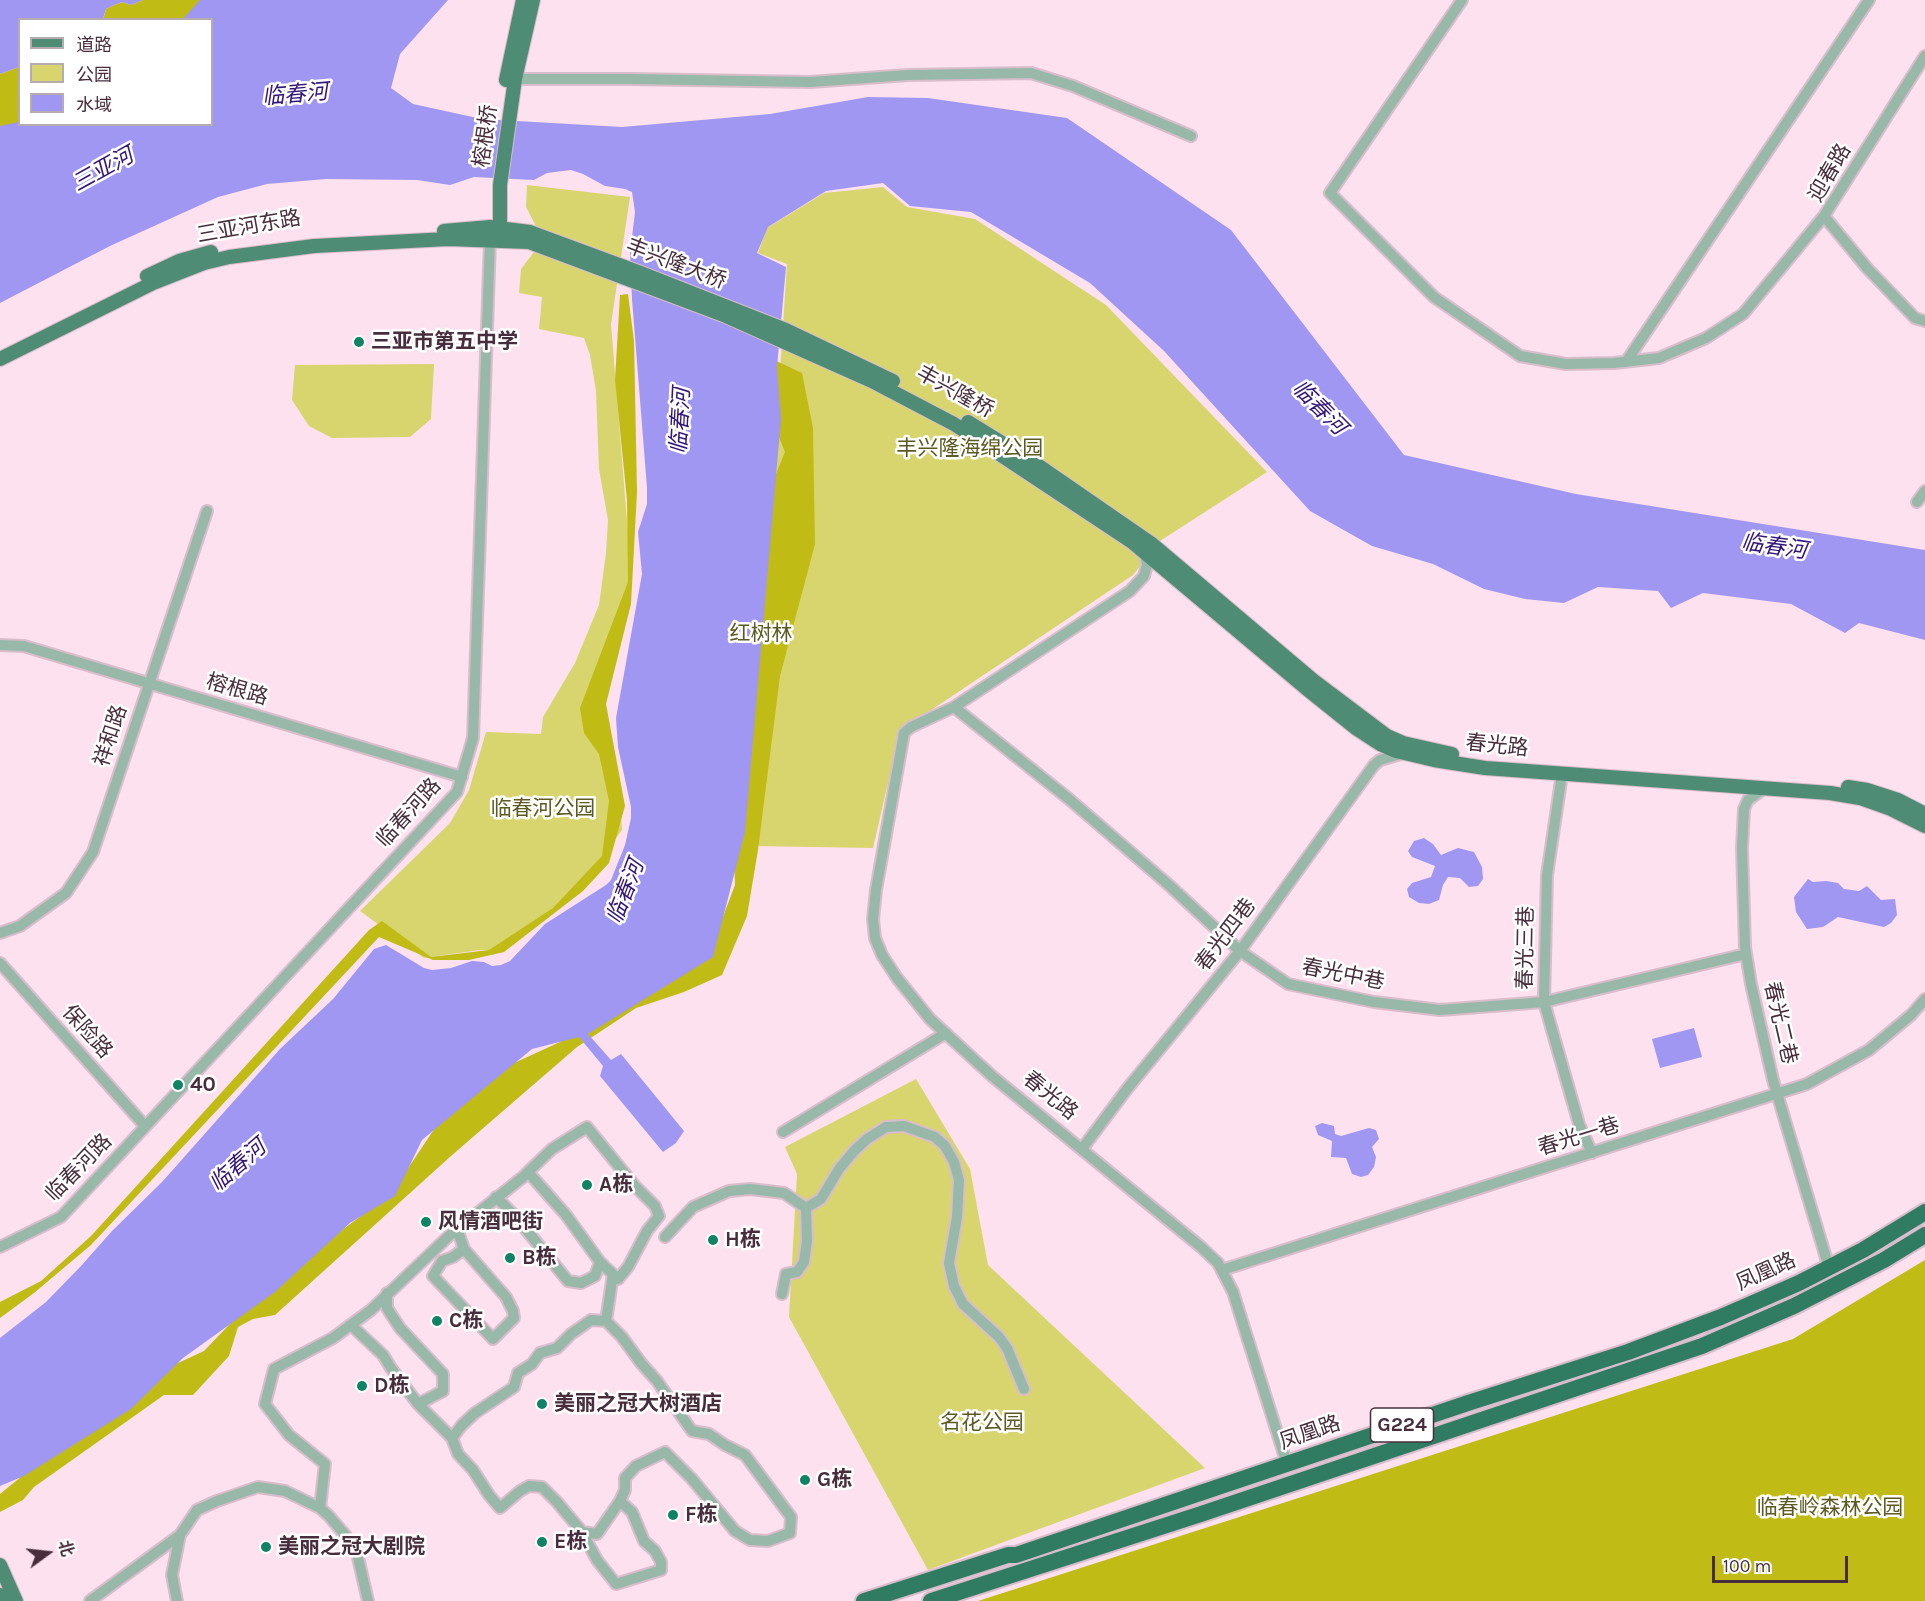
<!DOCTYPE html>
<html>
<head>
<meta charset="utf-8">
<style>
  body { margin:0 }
  #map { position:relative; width:1925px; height:1601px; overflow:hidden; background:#fde1ee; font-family:Karla,"Noto Sans SC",sans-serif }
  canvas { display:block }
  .legend { position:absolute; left:18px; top:18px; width:195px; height:108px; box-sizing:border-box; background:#fff; border:2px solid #b6abb1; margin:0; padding:8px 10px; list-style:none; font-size:18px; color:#482e3c }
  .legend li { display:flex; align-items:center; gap:12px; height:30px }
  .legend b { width:30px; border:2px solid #b6abb1 }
  .north { position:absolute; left:18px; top:1523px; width:60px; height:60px; -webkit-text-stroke:4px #fff; paint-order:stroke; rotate:75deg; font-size:16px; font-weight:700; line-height:24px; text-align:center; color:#482e3c }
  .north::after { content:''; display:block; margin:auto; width:21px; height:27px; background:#482e3c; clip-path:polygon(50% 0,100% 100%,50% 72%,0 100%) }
  .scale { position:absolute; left:1712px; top:1556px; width:136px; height:27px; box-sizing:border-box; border:3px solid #482e3c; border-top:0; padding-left:8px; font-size:18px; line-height:21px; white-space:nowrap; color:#482e3c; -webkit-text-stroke:4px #fff; paint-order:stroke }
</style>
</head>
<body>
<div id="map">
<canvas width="1925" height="1601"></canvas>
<ul class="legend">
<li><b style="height:8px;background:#4f8c75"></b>道路</li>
<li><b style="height:16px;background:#d8d56f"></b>公园</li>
<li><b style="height:16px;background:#a097f2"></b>水域</li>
</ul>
<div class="north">北</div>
<div class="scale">100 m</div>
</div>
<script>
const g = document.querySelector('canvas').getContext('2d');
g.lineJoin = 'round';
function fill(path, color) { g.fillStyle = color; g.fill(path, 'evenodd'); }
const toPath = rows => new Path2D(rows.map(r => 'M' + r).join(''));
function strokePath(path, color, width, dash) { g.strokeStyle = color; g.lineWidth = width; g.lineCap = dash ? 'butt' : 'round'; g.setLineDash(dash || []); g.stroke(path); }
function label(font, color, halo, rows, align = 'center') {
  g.font = font + ' Karla,"Noto Sans SC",sans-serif'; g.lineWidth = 5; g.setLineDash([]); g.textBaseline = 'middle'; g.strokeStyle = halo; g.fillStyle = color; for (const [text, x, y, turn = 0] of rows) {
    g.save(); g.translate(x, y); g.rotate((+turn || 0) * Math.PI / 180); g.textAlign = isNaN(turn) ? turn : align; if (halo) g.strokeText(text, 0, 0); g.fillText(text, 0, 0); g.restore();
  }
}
const green = toPath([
  [527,185,630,197,611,324,631,571,598,735,619,785,622,830,578,889,493,955,489,950,480,950,424,958,360,911,450,823,469,790,486,732,541,734,543,717,575,663,599,605,606,553,608,520,599,469,596,391,590,355,584,338,539,329,542,297,519,293,521,269,549,232,538,230,526,207],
  [883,187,907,207,975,219,1106,305,1267,472,1160,541,1133,575,900,731,873,848,749,846,787,264,758,253,767,228,824,193],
  [434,364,431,419,410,437,332,438,309,426,292,400,295,365],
  [916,1079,970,1169,988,1265,1205,1468,928,1570,789,1317,797,1174,785,1147]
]);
const forest = toPath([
  [143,0,209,0,193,19,103,20,106,9,112,6,122,2,131,5],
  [19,67,20,124,0,133,0,74],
  [628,294,634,341,637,492,631,604,606,704,625,806,609,863,583,891,504,952,469,960,433,960,379,937,91,1245,34,1293,0,1318,0,1302,41,1281,91,1236,369,930,382,921,431,957,489,950,553,908,602,856,609,801,599,754,584,733,580,708,628,582,627,500,615,380,620,295],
  [721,335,802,373,813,428,815,544,780,676,758,850,747,916,722,975,684,992,636,1008,577,1047,451,1156,275,1315,253,1319,238,1327,229,1356,193,1395,164,1395,34,1487,23,1500,0,1512,0,1494,43,1459,165,1369,204,1351,251,1302,313,1251,390,1195,437,1125,501,1069,560,1042,708,956,735,885,731,763,771,486,785,452,768,410],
  [1925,1260,1925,1601,978,1601,1793,1339]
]);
const water = toPath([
  [0,0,143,0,131,5,122,2,112,6,106,9,103,19,20,20,19,67,0,74],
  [200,0,448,0,400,54,391,88,413,104,482,119,622,127,770,114,868,97,928,98,1067,118,1231,230,1404,455,1576,494,1925,550,1925,640,1859,623,1845,633,1791,604,1703,593,1671,608,1658,591,1598,587,1564,603,1525,599,1484,589,1433,564,1372,546,1310,511,1164,351,1090,283,971,212,910,206,883,183,826,191,768,227,757,253,786,267,777,367,781,419,745,832,713,957,588,1034,611,1060,621,1054,684,1131,676,1143,663,1152,600,1076,603,1066,579,1037,532,1049,422,1140,395,1196,350,1223,275,1292,183,1358,131,1409,24,1476,0,1486,0,1338,46,1302,81,1266,112,1231,162,1182,280,1049,333,999,374,949,386,945,424,968,432,970,451,968,472,961,484,962,492,966,501,965,510,961,545,924,606,885,611,880,625,845,631,818,631,807,618,747,616,718,642,574,638,532,647,504,647,488,632,299,630,254,635,212,632,192,625,189,605,186,583,174,571,170,547,173,534,180,474,177,450,185,417,180,326,179,267,184,218,197,110,246,0,303,0,126,19,122,20,124,212,124,212,20,183,19],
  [1424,838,1433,844,1441,855,1458,848,1474,852,1482,867,1483,879,1478,886,1469,887,1460,878,1448,877,1443,885,1439,900,1429,904,1419,903,1409,897,1407,889,1412,883,1431,877,1435,866,1412,857,1408,851,1414,841],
  [1808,879,1813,882,1826,881,1838,883,1844,889,1852,890,1859,891,1867,886,1881,900,1895,899,1897,915,1891,923,1884,927,1838,917,1823,927,1807,929,1796,912,1794,897],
  [1694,1028,1702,1057,1660,1068,1652,1039],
  [1322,1123,1334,1126,1335,1134,1341,1136,1369,1128,1376,1130,1379,1139,1372,1147,1376,1157,1374,1167,1368,1175,1361,1177,1352,1174,1346,1158,1331,1157,1332,1141,1318,1135,1315,1126]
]);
const minor = toPath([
  [1462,0,1330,193,1434,297,1520,356,1566,364,1614,363,1659,358,1706,338,1743,314,1824,216],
  [1925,56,1824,216,1867,268,1915,318,1925,321],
  [515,79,631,79,810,82,908,75,1031,73,1073,86,1191,136],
  [1626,362,1869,0],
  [1917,502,1925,491],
  [1145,552,1147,565,1144,576,1130,591,954,707,911,727,904,733,876,890,873,919,875,938,882,955,897,978,930,1019,992,1076,1201,1247,1218,1263,1233,1292,1287,1464],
  [0,645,24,646,462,777],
  [954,707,1069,799,1170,886,1240,951,1288,984,1374,1002,1440,1010,1544,1002,1746,954],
  [1562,774,1547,875,1544,1002,1579,1124,1592,1153],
  [1763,789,1748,800,1744,809,1742,848,1745,947,1751,984,1773,1080,1829,1268],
  [0,933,20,926,66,893,93,852,207,511],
  [0,963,145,1126],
  [783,1132,946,1033],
  [1082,1149,1127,1089,1240,951,1374,765,1380,760,1404,753],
  [496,1197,515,1216,568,1281,581,1283,595,1276,600,1262],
  [806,1208,821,1199,839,1169,854,1151,867,1139,886,1127,904,1126,935,1137,945,1146,954,1162,959,1180,957,1217,949,1263,954,1286,963,1304,999,1337,1007,1348,1024,1389],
  [457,1229,464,1249,506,1297,513,1311,514,1318,493,1339,433,1276,442,1261,453,1257,464,1249],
  [665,1237,693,1207,729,1191,750,1189,784,1193,806,1208,807,1241,804,1262,797,1272,786,1274,782,1294],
  [0,1247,61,1217,457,792,473,738,490,240],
  [1222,1270,1807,1084,1869,1050,1911,1015,1925,999],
  [387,1293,387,1308,400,1328,443,1374,443,1391,418,1404],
  [351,1325,383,1355,391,1368,418,1404,452,1438,462,1425,475,1413,514,1387,518,1373,532,1364,540,1353,557,1348,571,1334,591,1320,606,1321,613,1274],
  [452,1438,458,1454,473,1470,489,1495,500,1508,520,1491,529,1486,542,1487,557,1502,582,1532,597,1534,620,1501,625,1490,625,1478,636,1466,665,1452,692,1479,735,1531,750,1540,768,1541,790,1533,791,1517,745,1455,725,1445,709,1434,692,1431,657,1381,641,1363,622,1337,606,1321],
  [320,1508,325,1464,289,1435,265,1404,274,1369,333,1338,371,1310,450,1235,523,1177,528,1172,552,1149,587,1127,634,1185,655,1206,659,1216,647,1231,628,1267,618,1279,600,1262,566,1215,528,1172],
  [582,1532,597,1560,616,1584,661,1570,661,1562,655,1551,644,1541,632,1512,620,1501],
  [90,1601,180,1535],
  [177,1601,172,1575,180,1535,197,1510,217,1501,258,1487,285,1491,320,1508,329,1516,346,1536,357,1553,368,1601]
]);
const major = toPath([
  [506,80,523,0],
  [444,231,490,227,530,232,641,273,786,330,893,381],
  [495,234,500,228,500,185,515,79,533,0],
  [147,276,179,261,211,252],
  [0,359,153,283,204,263,229,257,314,246,448,239,529,242,726,316,872,381,954,424,1132,542,1307,689,1357,729,1380,744,1396,751,1434,760,1485,768,1830,793,1860,798,1891,809,1925,826],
  [968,422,1036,464,1152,544,1314,681,1387,736,1403,743,1452,754],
  [1848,787,1867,790,1898,800,1925,814],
  [0,1565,16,1601],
  [0,1595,2,1601]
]);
const highway = toPath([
  [864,1601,1008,1555,1016,1555,1468,1403,1628,1352,1721,1317,1799,1283,1863,1250,1925,1212],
  [931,1601,1201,1514,1702,1346,1794,1306,1884,1260,1925,1235]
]);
const markers = [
  [359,342,6,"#0f8363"],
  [178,1085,6,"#0f8363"],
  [587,1185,6,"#0f8363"],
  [426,1222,6,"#0f8363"],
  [713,1240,6,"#0f8363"],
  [510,1258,6,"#0f8363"],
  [437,1321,6,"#0f8363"],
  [362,1386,6,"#0f8363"],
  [542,1404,6,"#0f8363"],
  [805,1480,6,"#0f8363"],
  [673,1515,6,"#0f8363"],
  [542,1542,6,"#0f8363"],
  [266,1547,6,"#0f8363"]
];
const shields = [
  [1402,1425,63]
];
const shieldNames = [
  ["G224",1402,1425]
];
const streetNames = [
  ["榕根桥",486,136,-82],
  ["迎春路",1830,173,-60],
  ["三亚河东路",249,227,-10],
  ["丰兴隆大桥",676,264,21],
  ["丰兴隆桥",955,392,29],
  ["榕根路",237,690,16],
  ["祥和路",111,736,-72],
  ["春光路",1497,746,6],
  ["临春河路",409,813,-48],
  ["春光四巷",1226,935,-53],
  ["春光三巷",1526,948,-89],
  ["春光中巷",1343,975,11],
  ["春光二巷",1780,1023,77],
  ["保险路",87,1032,48],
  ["春光路",1050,1096,39],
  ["春光一巷",1579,1137,-17],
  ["临春河路",79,1168,-46],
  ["凤凰路",1766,1272,-24],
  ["凤凰路",1310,1433,-19]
];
const poiNames = [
  ["三亚市第五中学",371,342],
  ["40",190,1085],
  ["A栋",599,1185],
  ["风情酒吧街",438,1222],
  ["H栋",725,1240],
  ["B栋",522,1258],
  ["C栋",449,1321],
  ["D栋",374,1386],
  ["美丽之冠大树酒店",554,1404],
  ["G栋",817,1480],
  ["F栋",685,1515],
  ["E栋",554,1542],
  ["美丽之冠大剧院",278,1547]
];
const parkNames = [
  ["丰兴隆海绵公园",970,449],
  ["红树林",761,634],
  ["临春河公园",543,809],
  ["名花公园",982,1423],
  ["临春岭森林公园",1830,1508]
];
const waterNames = [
  ["临春河",295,95,-5],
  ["三亚河",103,170,-29],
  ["临春河",1319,408,45],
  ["临春河",681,421,-87],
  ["临春河",1774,547,8],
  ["临春河",626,892,-69],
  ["临春河",238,1166,-41]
];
fill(green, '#d8d56f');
fill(forest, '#c1bb15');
fill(water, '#a097f2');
strokePath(minor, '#d9bdca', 14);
strokePath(major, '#d9bdca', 16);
strokePath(highway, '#d9bdca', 20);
strokePath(minor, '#98b8aa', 10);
strokePath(major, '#4f8c75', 14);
strokePath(highway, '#2f7c62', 16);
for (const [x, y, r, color] of markers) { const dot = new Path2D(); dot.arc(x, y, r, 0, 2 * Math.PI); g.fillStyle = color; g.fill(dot); strokePath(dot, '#fff', 2); }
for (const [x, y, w] of shields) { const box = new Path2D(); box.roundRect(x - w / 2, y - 17, w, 34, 4.5); g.fillStyle = '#fff'; g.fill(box); strokePath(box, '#482e3c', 1.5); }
label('bold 20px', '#482e3c', null, shieldNames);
label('21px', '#482e3c', '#fff', streetNames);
label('bold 21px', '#482e3c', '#fff', poiNames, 'left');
label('21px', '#5c5a22', '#fff', parkNames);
label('italic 22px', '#331679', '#fff', waterNames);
</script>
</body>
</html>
